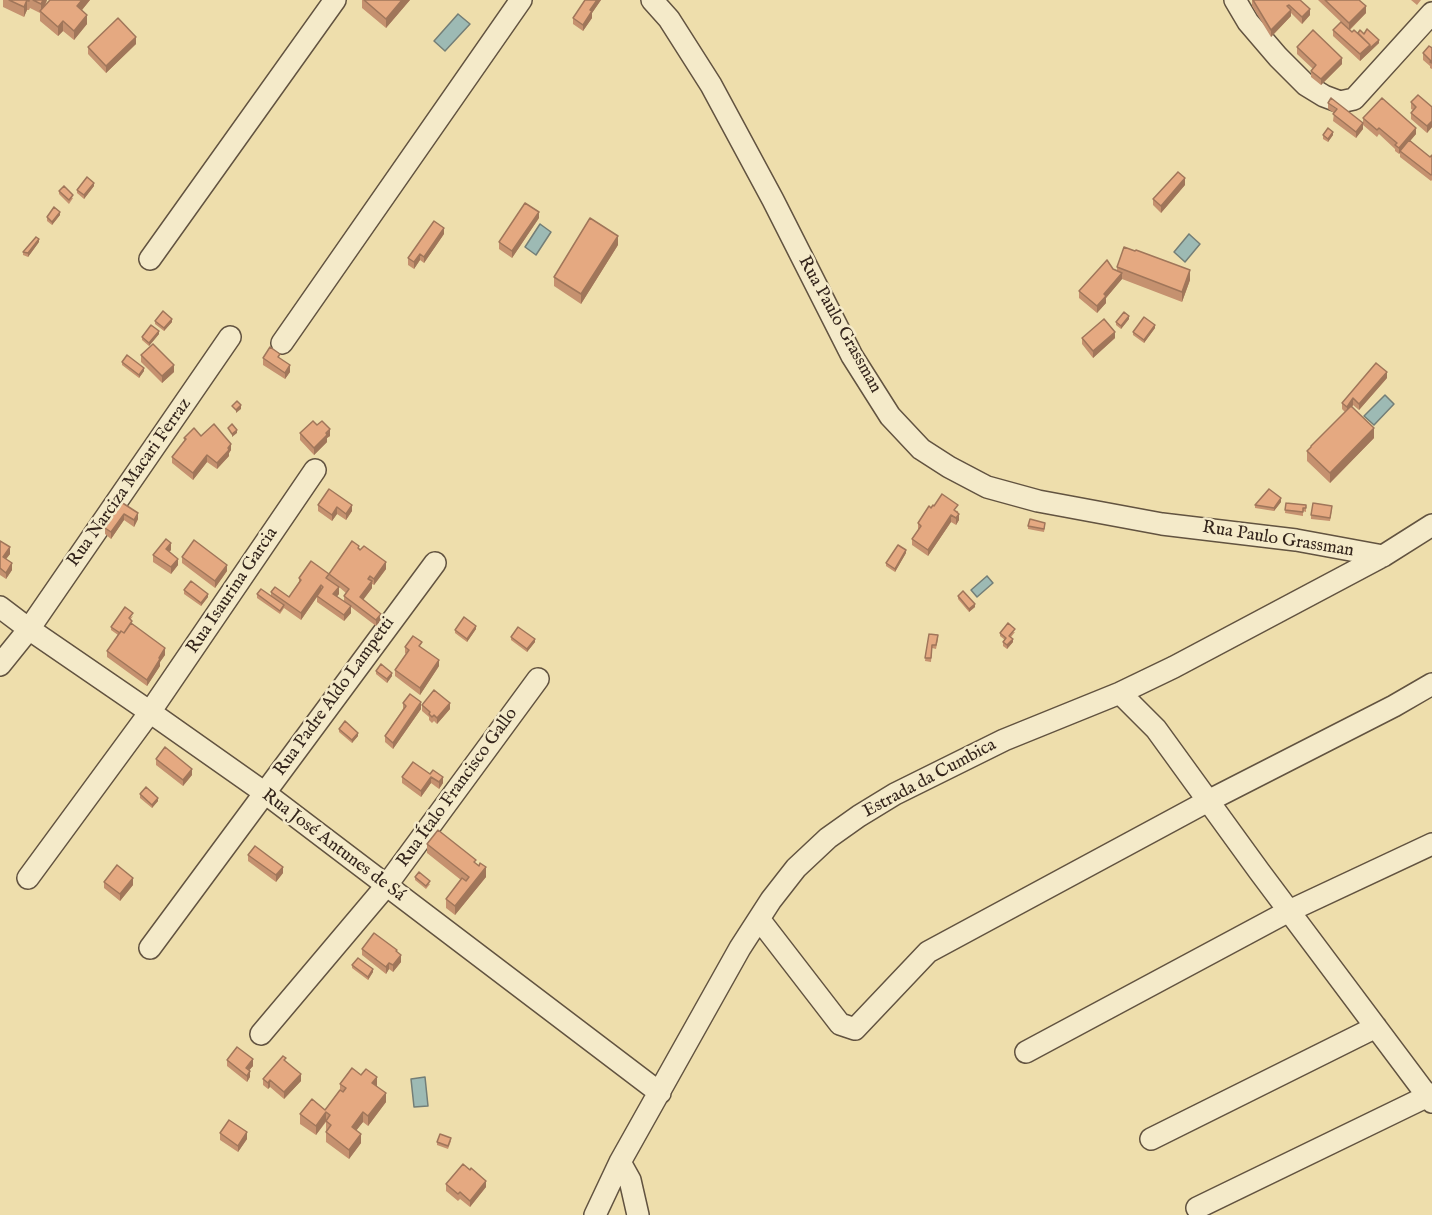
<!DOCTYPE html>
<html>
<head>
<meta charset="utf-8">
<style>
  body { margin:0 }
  canvas { display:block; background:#eedeac }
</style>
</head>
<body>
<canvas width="1432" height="1215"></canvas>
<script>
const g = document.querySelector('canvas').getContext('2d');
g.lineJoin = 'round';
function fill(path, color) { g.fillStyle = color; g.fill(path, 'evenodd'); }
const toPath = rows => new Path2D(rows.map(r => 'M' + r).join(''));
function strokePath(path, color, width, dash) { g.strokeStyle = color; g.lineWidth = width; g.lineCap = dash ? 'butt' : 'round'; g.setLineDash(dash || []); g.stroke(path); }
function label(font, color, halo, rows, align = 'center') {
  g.font = font + ' "IM FELL English",serif'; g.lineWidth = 5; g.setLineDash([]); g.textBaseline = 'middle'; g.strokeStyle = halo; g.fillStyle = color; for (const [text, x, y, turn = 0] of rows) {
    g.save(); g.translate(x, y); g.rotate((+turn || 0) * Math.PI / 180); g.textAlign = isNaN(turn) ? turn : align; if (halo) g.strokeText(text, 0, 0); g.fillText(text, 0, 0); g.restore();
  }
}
const water = toPath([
  [458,14,470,24,445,51,434,41,458,14],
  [540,224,551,232,536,255,525,247,540,224],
  [1189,234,1200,244,1185,262,1174,252,1189,234],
  [1385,395,1394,404,1374,425,1364,416,1385,395],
  [987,576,993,583,977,597,971,590,987,576],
  [425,1077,428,1106,414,1107,411,1079,425,1077]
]);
const minor = toPath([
  [652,0,669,19,711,85,773,200,852,356,890,416,921,449,949,467,987,487,1038,501,1162,524,1296,540,1383,556],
  [1235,0,1248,22,1278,57,1306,85,1324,96,1340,102,1354,99,1432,13],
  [150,259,335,0],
  [282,343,521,0],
  [0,607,29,629,150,712,265,793,660,1093],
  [0,665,29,629,230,337],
  [1120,693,1156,729,1259,871,1432,1102],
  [28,878,150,712,315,470],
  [759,919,840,1024,855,1029,928,952,1208,801,1394,706,1432,684],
  [150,948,435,563],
  [261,1034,386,886,538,679],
  [1026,1052,1289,911,1432,844],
  [1151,1139,1376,1027],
  [620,1162,630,1180,638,1215],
  [1197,1208,1432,1094],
  [595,1215,620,1162,740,948,771,900,796,868,828,838,859,816,895,794,1004,740,1120,693,1174,667,1383,556,1432,525]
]);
const wall = toPath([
  [3,0,47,0,45,6,50,0,90,0,82,10,87,24,74,40,63,31,58,36,40,21,40,13,30,8,29,10,27,10,24,17,3,7],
  [362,0,410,0,386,28,362,8],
  [585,0,601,0,592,13,592,18,583,31,573,24,573,18],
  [1252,0,1300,0,1310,15,1302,24,1291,13,1291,16,1271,37,1252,6],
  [1318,0,1359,0,1366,13,1350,30,1352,32,1364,34,1379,43,1360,61,1333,36,1333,30,1341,22],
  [1411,0,1421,0,1417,5],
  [136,44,106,73,88,54,88,47],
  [1297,47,1342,64,1321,85,1311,77,1311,71,1313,69,1297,54],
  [1432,48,1432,69,1430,68,1430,66,1423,60,1423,53],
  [1411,102,1432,107,1432,127,1427,133,1411,119,1411,113,1413,110,1411,109],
  [1328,103,1363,129,1356,138,1333,121,1334,113,1328,109],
  [1363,118,1416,134,1410,141,1430,157,1432,155,1432,180,1431,181,1400,157,1400,152,1399,154,1395,151,1395,149,1379,134,1377,137,1363,125],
  [1323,135,1333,135,1328,142,1323,139],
  [1185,185,1161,213,1153,205,1153,199],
  [94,186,84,199,77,193,77,190],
  [59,191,73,198,69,204,59,194],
  [60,215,52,225,47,221,47,217],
  [539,218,512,258,499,249,499,242],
  [444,234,424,263,420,260,414,269,408,265,408,258],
  [39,242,28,257,23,255,23,252],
  [618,245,581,304,554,286,554,277],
  [1117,267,1190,280,1182,302,1122,279,1106,298,1106,303,1097,313,1079,298,1079,291,1113,269,1117,270],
  [1129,319,1121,329,1116,325,1116,322],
  [155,321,172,322,164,331,155,324],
  [1155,328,1144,343,1133,335,1133,332],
  [159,334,149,346,142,340,142,337],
  [1082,338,1115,338,1093,358,1082,344],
  [141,355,174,372,162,383,141,362],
  [263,358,280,358,290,372,285,379,263,365],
  [122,362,144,371,139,378,122,365],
  [1387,378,1359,410,1353,405,1352,407,1374,438,1330,483,1307,461,1307,451,1311,447,1311,446,1345,412,1342,409,1342,403],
  [300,433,330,436,327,438,327,442,314,455,300,440],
  [184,438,231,450,229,453,229,456,217,469,207,462,193,480,172,463,172,457,184,441],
  [121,502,138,519,134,527,124,520,111,539,105,534,105,528],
  [1281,502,1274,511,1255,508,1255,505],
  [1286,503,1306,505,1306,512,1303,511,1303,516,1285,513],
  [318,505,352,505,352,511,346,520,337,514,332,521,318,511],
  [934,506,958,511,959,520,956,525,951,522,928,556,912,545,912,539,918,530,918,523,931,508],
  [1332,509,1330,521,1311,519,1311,515],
  [1028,526,1045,526,1044,532,1028,529],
  [0,541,10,554,6,559,12,570,6,579,0,575],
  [359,548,386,569,374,585,372,584,372,588,363,600,381,620,376,626,351,607,351,613,344,621,317,602,317,597,301,620,284,608,280,614,257,598,257,594,271,595,271,592,289,597,299,582,299,578,329,574],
  [339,587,346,593,344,596,344,602,337,596,339,594],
  [171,550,169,552,178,565,171,574,153,562,153,555],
  [906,553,895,572,886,566,886,563],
  [182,557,227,571,215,588,182,563],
  [184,590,208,597,201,606,184,594],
  [958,596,975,607,969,612,958,599],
  [133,616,130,620,132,624,165,655,160,662,160,666,147,686,107,657,107,651,118,635,111,630,111,627],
  [476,629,467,642,455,633,455,630],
  [1015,632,1011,637,1013,642,1007,649,1003,646,1003,642,1005,640,1000,636,1000,633],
  [929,634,938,639,936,649,932,648,931,662,925,661],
  [511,637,535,642,527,652,511,640],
  [405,647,422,648,439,666,420,695,395,676,395,670,406,654,405,653],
  [376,671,392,676,387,683,376,674],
  [403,703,421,709,393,749,385,742,385,736,403,709],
  [422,705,450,709,437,724,434,721,432,723,429,720,429,717,422,711],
  [339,729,358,736,352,743,339,732],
  [156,759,192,775,183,786,156,765],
  [413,762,443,783,439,789,431,783,421,797,402,783,402,777],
  [140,794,158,801,152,808,140,798],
  [427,844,476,864,486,877,455,915,446,908,446,899,461,880,427,853],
  [248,855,283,873,276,882,248,861],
  [415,877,430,884,426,889,415,880],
  [104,882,133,885,120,901,104,888],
  [362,949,397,952,401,962,393,972,389,969,386,974,362,955],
  [352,965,373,972,368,980,352,968],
  [227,1060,253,1066,249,1070,250,1077,247,1082,227,1066],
  [286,1062,301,1081,284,1099,270,1087,268,1089,263,1085,263,1079],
  [340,1084,377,1086,386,1102,368,1126,363,1122,356,1130,361,1143,349,1159,326,1142,326,1122,316,1135,300,1124,300,1114,325,1110,340,1090],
  [220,1133,247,1139,238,1152,220,1140],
  [451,1141,448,1149,437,1145,437,1142],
  [446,1184,486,1187,470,1207,460,1199,458,1201,446,1191]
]);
const shadedWall = toPath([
  [27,0,27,10,24,17,24,7],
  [43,0,47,0,41,13,41,4],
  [82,0,90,0,77,16,77,6],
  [402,0,410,0,386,28,386,19],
  [597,0,601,0,592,13,592,18,583,31,583,25,590,10],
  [1366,6,1366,13,1349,30,1349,23],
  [1310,9,1310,15,1302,24,1302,17],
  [1291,10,1291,16,1271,37,1271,30],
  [87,15,87,24,74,40,74,31],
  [63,21,63,31,58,36,58,27],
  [136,37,136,44,106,73,106,66],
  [1379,40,1379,43,1360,61,1360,54,1370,45],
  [1342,58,1342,64,1321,85,1321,79],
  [1432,121,1432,127,1427,133,1427,126],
  [1363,123,1363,129,1356,138,1356,132],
  [1416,128,1416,134,1399,154,1399,148],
  [1333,132,1333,135,1328,142,1328,139],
  [1185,178,1185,185,1161,213,1161,206],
  [94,183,94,186,84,199,84,195],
  [60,212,60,215,52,225,52,222],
  [539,212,539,218,512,258,512,251],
  [444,228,444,234,424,263,424,257],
  [618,236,618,245,581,304,581,294],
  [39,239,39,242,28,257,28,253],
  [420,254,420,260,414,269,414,262],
  [1190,270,1190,280,1182,302,1182,292],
  [1122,273,1122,279,1106,298,1106,303,1097,313,1097,306,1104,294],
  [1129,316,1129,319,1121,329,1121,326],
  [172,319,172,322,164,331,164,328],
  [1155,325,1155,328,1144,343,1144,340],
  [159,331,159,334,149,346,149,343],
  [1115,332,1115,338,1093,358,1093,351],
  [174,365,174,372,162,383,162,376],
  [290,365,290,372,285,379,285,373],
  [144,368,144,371,139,378,139,375],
  [1387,372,1387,378,1359,410,1359,404],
  [1353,398,1353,405,1347,414,1347,407],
  [241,405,241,409,236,413,236,410],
  [1374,428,1374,438,1330,483,1330,473],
  [330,429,330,436,327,438,327,442,314,455,314,448],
  [237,430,237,433,232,437,232,434],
  [231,444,231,450,229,453,229,456,217,469,217,463],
  [207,455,207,462,193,480,193,473],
  [1281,498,1281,502,1274,511,1274,508],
  [352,505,352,511,346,520,346,514],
  [337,507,337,514,332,521,332,515],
  [138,513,138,519,134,527,134,520],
  [124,514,124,520,111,539,111,532],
  [959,514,959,520,956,525,956,518],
  [951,515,951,522,928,556,928,550],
  [171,543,171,550,166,556,166,549],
  [10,547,10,554,3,563,3,557],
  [906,550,906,553,895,572,895,569],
  [178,559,178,565,171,574,171,567],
  [386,562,386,569,374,585,374,579],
  [12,563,12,570,6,579,6,573],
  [227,565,227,571,215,588,215,581],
  [372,581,372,588,360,604,360,597],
  [321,585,321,591,301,620,301,613],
  [339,587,339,594,333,601,333,594],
  [208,594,208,597,201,606,201,603],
  [975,604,975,607,969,612,969,609],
  [351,606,351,613,344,621,344,615],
  [381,614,381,620,376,626,376,620],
  [476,626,476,629,467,642,467,639],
  [535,639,535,642,527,652,527,649],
  [1013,639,1013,642,1007,649,1007,645],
  [165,648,165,655,160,662,160,666,147,686,147,680,159,658],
  [439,660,439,666,420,695,420,688],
  [392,673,392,676,387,683,387,679],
  [421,702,421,709,393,749,393,743],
  [450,703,450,709,437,724,437,718],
  [358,733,358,736,352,743,352,740],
  [192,769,192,775,183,786,183,780],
  [431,777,431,783,421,797,421,791],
  [443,777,443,783,439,789,439,782],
  [158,798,158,801,152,808,152,805],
  [283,867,283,873,276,882,276,875],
  [486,867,486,877,455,915,455,906],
  [133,878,133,885,120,901,120,894],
  [401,955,401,962,393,972,393,965],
  [389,963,389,969,386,974,386,967],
  [373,969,373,972,368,980,368,977],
  [253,1059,253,1066,246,1074,246,1068],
  [250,1071,250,1077,247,1082,247,1076],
  [301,1074,301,1081,284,1099,284,1092],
  [377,1077,377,1087,372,1083],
  [270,1080,270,1087,268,1089,268,1083],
  [386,1093,386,1102,368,1126,368,1116],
  [326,1112,326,1121,316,1135,316,1126],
  [363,1112,363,1122,352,1136,352,1127],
  [247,1132,247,1139,238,1152,238,1146],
  [361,1134,361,1143,349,1159,349,1150],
  [486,1181,486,1187,470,1207,470,1201]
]);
const building = toPath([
  [9,0,29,0,29,1,27,0,24,7,9,0],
  [33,0,43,0,41,4,33,0],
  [50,0,82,0,77,6,87,15,74,31,63,21,58,27,40,11,50,0],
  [364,0,402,0,386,19,364,0],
  [585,0,597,0,590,10,592,11,583,25,573,18,585,0],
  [1253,0,1300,0,1310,9,1302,17,1289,5,1287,6,1291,10,1271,30,1253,0],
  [1325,0,1359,0,1366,6,1349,23,1325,0],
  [118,18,136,37,106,66,88,47,118,18],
  [1341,22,1352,32,1354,30,1370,45,1360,54,1333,30,1341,22],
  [1367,29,1379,40,1370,48,1370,45,1358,33,1360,30,1364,34,1367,29],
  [1313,30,1342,58,1321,79,1311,71,1316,65,1297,47,1313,30],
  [1429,46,1432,48,1432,63,1430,62,1431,61,1423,53,1429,46],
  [1418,95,1432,107,1432,121,1427,126,1411,113,1416,107,1411,102,1418,95],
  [1331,98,1363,123,1356,132,1333,114,1337,109,1328,103,1331,98],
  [1382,98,1416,128,1399,148,1395,145,1397,143,1379,128,1377,130,1363,118,1382,98],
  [1328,128,1333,132,1328,139,1323,135,1328,128],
  [1409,140,1430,157,1432,155,1432,174,1431,175,1400,151,1409,140],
  [1178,172,1185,178,1161,206,1153,199,1178,172],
  [87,177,94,183,84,195,77,190,87,177],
  [64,186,73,195,69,200,59,191,64,186],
  [525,203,539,212,512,251,499,242,525,203],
  [54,207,60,212,52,222,47,217,54,207],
  [590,218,618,236,581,294,554,277,590,218],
  [434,221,444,228,424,257,420,254,414,262,408,258,434,221],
  [36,237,39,239,28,253,23,252,36,237],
  [1124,247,1135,251,1136,250,1190,270,1182,292,1117,267,1124,247],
  [1107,260,1113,269,1122,273,1104,294,1106,296,1097,306,1079,291,1107,260],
  [163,311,172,319,164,328,155,321,163,311],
  [1124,312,1129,316,1121,326,1116,322,1124,312],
  [1144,317,1155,325,1144,340,1133,332,1144,317],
  [1104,319,1115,332,1093,351,1082,338,1104,319],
  [151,325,159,331,149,343,142,337,151,325],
  [153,344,174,365,162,376,141,355,153,344],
  [270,347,280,354,278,357,290,365,285,373,263,358,270,347],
  [127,355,144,368,139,375,122,362,127,355],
  [1376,363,1387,372,1359,404,1353,398,1347,407,1342,403,1376,363],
  [237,401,241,405,236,410,232,406,237,401],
  [1351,406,1374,428,1330,473,1307,451,1311,447,1311,446,1351,406],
  [313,421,317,425,322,421,330,429,326,433,327,435,314,448,300,433,313,421],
  [214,424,231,444,228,448,229,450,217,463,207,455,193,473,172,457,186,439,184,438,194,428,201,436,214,424],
  [232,424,237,430,232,434,228,428,232,424],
  [329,489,352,505,346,514,337,507,332,515,318,505,329,489],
  [1269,489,1281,498,1274,508,1255,505,1269,489],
  [942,494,958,505,954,510,959,514,956,518,951,515,928,550,912,539,921,526,918,523,929,506,931,508,933,505,934,506,942,494],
  [121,502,138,513,134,520,124,514,111,532,105,528,121,502],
  [1286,503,1306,505,1306,508,1303,508,1303,512,1285,510,1286,503],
  [1313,503,1332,506,1330,518,1311,515,1313,503],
  [1030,519,1045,523,1044,529,1028,526,1030,519],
  [166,539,171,543,166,549,178,559,171,567,153,555,166,539],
  [194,540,227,565,215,581,182,557,194,540],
  [0,541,10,547,3,557,12,563,6,573,0,568,0,541],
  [352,541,359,546,358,548,360,550,364,546,386,562,374,579,370,576,368,579,372,581,360,597,381,614,376,620,344,596,349,589,329,574,326,578,339,587,333,594,351,606,344,615,317,596,323,587,321,585,301,613,271,592,275,587,289,597,301,580,299,578,311,561,329,574,352,541],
  [898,545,906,550,895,569,886,563,898,545],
  [191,581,208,594,201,603,184,590,191,581],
  [261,589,284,605,280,611,257,594,261,589],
  [963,591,975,604,969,609,958,596,963,591],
  [125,607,133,613,129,618,132,621,124,633,121,631,120,633,111,627,125,607],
  [464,617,476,626,467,639,455,630,464,617],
  [131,623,165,648,159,658,160,659,147,680,107,651,121,631,124,633,131,623],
  [1008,623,1015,629,1009,636,1013,639,1007,645,1003,642,1006,638,1000,633,1008,623],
  [518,627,535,639,527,649,511,637,518,627],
  [929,634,938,635,936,645,932,645,931,658,925,658,929,634],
  [413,636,422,642,419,646,439,660,420,688,395,670,409,650,405,647,413,636],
  [381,664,392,673,387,679,376,671,381,664],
  [434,690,450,703,437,718,434,715,432,717,429,714,430,712,422,705,434,690],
  [410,694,421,702,393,743,385,736,406,706,403,703,410,694],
  [345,721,358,733,352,740,339,729,345,721],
  [165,747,192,769,183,780,156,759,165,747],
  [413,762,430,774,433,770,443,777,439,782,431,777,421,791,402,777,413,762],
  [146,787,158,798,152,805,140,794,146,787],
  [438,830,476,860,474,862,479,866,480,863,486,867,455,906,446,899,462,878,466,881,469,877,427,844,438,830],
  [255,846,283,867,276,875,248,855,255,846],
  [117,865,133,878,120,894,104,882,117,865],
  [419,872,430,881,426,886,415,877,419,872],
  [374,933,397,950,396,951,401,955,393,965,389,963,386,967,362,949,374,933],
  [358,958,373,969,368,977,352,965,358,958],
  [237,1047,253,1059,246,1068,250,1071,247,1076,227,1060,237,1047],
  [283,1056,286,1058,284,1060,301,1074,284,1092,270,1080,268,1083,263,1079,283,1056],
  [352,1068,361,1075,366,1069,377,1077,372,1083,386,1093,368,1116,363,1112,352,1127,361,1134,349,1150,326,1132,331,1125,326,1121,330,1115,326,1112,316,1126,300,1114,312,1099,325,1110,340,1090,343,1092,346,1088,340,1084,352,1068],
  [229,1120,247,1132,238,1146,220,1133,229,1120],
  [440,1134,451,1138,448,1146,437,1142,440,1134],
  [463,1164,470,1170,471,1168,486,1181,470,1201,460,1192,458,1194,446,1184,463,1164]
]);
const streetNames = [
  ["Rua Paulo Grassman",839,325,61],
  ["Rua Narciza Macari Ferraz",130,483,-55],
  ["Rua Paulo Grassman",1278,540,9],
  ["Rua Isaurina Garcia",233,591,-56],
  ["Rua Padre Aldo Lampetti",335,697,-54],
  ["Estrada da Cumbica",930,779,-28],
  ["Rua Ítalo Francisco Gallo",458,788,-54],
  ["Rua José Antunes de Sá",333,846,37]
];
fill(water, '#9dbab4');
strokePath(water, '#737e77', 1.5);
strokePath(minor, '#625340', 24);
strokePath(minor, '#f4eac9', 21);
fill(wall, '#c5916f');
fill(shadedWall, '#a0765a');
fill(building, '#e5a981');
strokePath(building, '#a0765a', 1.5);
label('18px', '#34251c', '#f4eac9', streetNames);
</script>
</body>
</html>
